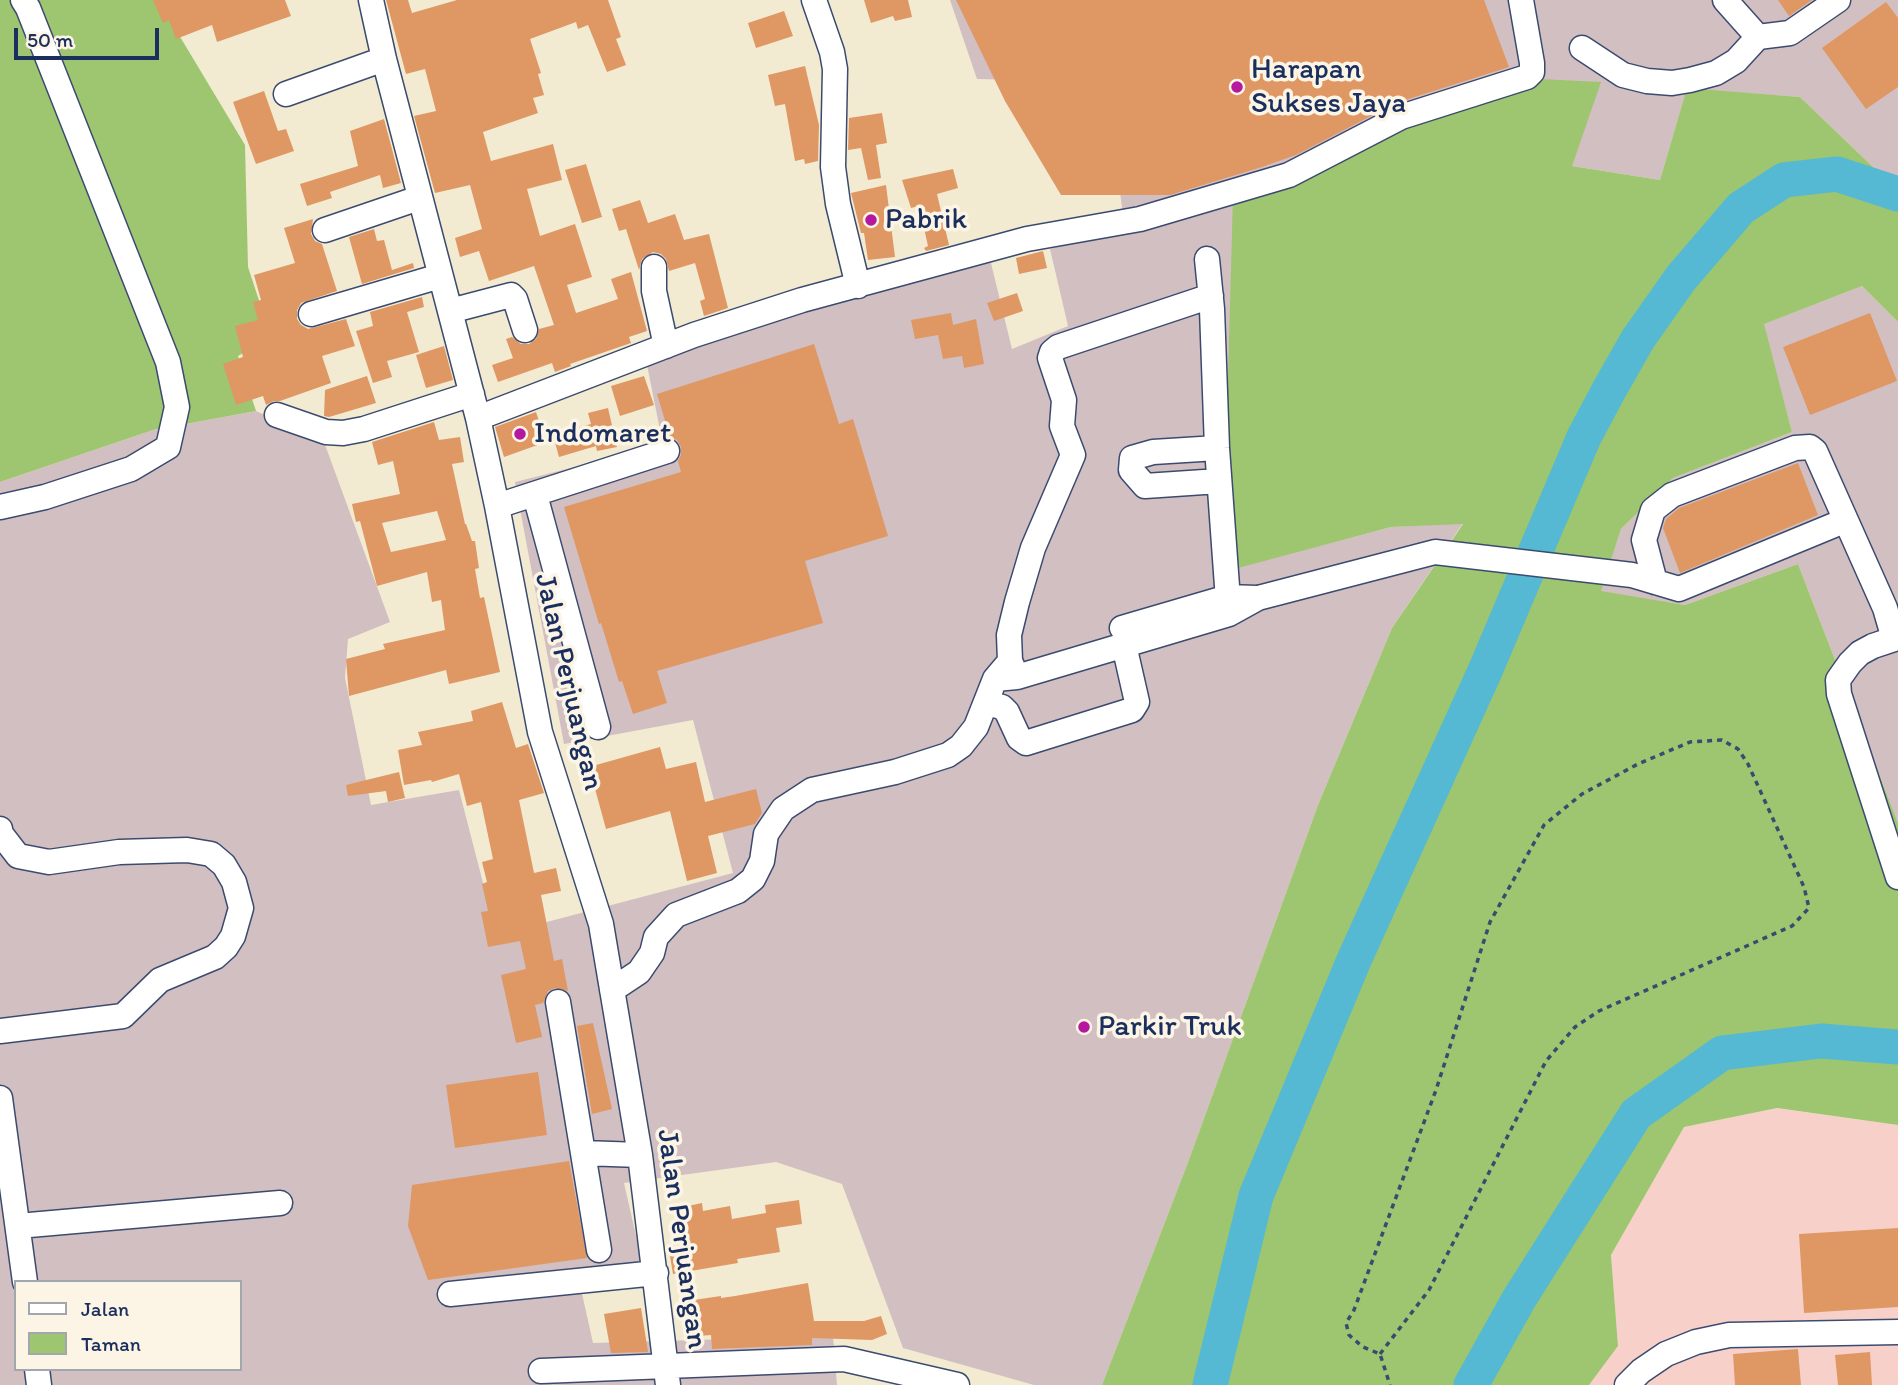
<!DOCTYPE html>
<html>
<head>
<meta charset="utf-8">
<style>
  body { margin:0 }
  #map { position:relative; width:1898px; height:1385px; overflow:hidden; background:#f2ebd1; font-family:Itim,sans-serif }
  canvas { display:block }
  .legend { position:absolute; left:14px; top:1280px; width:228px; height:91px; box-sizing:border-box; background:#fcf5e5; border:2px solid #a2a6af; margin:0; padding:9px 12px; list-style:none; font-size:21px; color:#1b2f5e }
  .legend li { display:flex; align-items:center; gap:14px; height:35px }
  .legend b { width:35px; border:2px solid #a2a6af }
  .scale { position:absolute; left:14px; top:28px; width:145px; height:32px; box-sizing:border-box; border:4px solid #1b2f5e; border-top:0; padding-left:9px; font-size:21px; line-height:24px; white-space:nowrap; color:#1b2f5e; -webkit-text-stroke:5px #fcf5e5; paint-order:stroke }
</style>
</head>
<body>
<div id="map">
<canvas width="1898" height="1385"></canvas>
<ul class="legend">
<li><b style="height:9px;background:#fff"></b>Jalan</li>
<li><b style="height:19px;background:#9ec56f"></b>Taman</li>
</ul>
<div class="scale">50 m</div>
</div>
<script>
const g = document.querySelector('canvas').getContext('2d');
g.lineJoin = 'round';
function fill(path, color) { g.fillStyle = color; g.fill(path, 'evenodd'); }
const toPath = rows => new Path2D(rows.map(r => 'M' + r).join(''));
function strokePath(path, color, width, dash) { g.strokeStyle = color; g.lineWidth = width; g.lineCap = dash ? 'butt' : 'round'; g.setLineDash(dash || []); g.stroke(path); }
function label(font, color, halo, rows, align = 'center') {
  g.font = font + ' Itim,sans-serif'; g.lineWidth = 7; g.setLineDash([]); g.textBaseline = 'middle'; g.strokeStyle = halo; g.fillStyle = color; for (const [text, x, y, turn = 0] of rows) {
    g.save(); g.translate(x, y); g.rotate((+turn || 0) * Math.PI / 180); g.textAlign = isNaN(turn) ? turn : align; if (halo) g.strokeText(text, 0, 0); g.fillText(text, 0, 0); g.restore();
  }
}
const built = toPath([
  [1776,1108,1898,1125,1898,1385,1589,1385,1618,1346,1611,1255,1684,1127]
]);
const industrial = toPath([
  [950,0,1898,0,1898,191,1800,97,1687,89,1660,180,1572,166,1238,567,1391,527,1463,523,1392,628,1318,805,1187,1165,1102,1385,1034,1385,903,1348,842,1184,776,1162,624,1183,644,1271,579,1280,593,1343,833,1336,837,1385,0,1385,0,482,153,430,256,411,324,442,390,622,348,639,345,678,371,805,459,790,489,906,524,928,733,873,693,720,564,744,515,482,663,445,645,355,988,251,1012,349,1068,326,1050,249,1125,229,1114,148,1068,81,977,79],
  [16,1282,240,1282,240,1369,16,1369],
  [1862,286,1898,322,1898,823,1798,564,1685,605,1600,592,1621,529,1673,478,1792,432,1763,324]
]);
const green = toPath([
  [0,0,158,0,245,145,248,267,271,337,238,356,256,411,153,430,0,482],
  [1497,77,1601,82,1572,166,1660,180,1687,88,1800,97,1898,191,1898,322,1862,286,1764,324,1792,432,1673,478,1621,529,1601,591,1685,605,1798,564,1898,823,1898,1125,1777,1108,1684,1127,1611,1255,1618,1346,1589,1385,1102,1385,1187,1165,1318,805,1392,628,1463,524,1391,527,1238,568,1226,448,1233,197],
  [1491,658,1459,734,1378,911,1391,878]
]);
const river = toPath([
  [1210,1385,1256,1196,1354,960,1485,671,1584,437,1609,390,1638,339,1681,278,1741,208,1784,180,1837,174,1898,194],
  [1471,1385,1519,1299,1636,1114,1722,1053,1821,1041,1898,1047]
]);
const building = toPath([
  [153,0,285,0,291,16,217,42,212,25,176,39,169,20,163,23],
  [386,0,408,0,412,13,457,0,608,0,621,37,616,39,626,65,607,72,588,25,578,29,576,22,530,39,541,73,538,74,544,95,533,98,538,113,483,132,491,161,553,144,562,180,527,189,540,236,575,224,592,277,567,285,576,313,618,299,611,279,631,272,647,331,629,337,631,343,570,364,571,366,555,372,552,363,498,382,492,365,513,358,506,339,512,337,521,344,529,344,536,339,539,329,554,325,534,266,489,281,479,251,460,257,455,238,482,229,470,185,435,193,414,116,436,111,425,69,406,74],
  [864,0,908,0,912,17,895,21,893,16,871,23],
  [956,0,1484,0,1509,67,1396,103,1296,155,1262,167,1170,195,1061,195,1005,101],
  [1778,0,1812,0,1789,16],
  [1886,2,1898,18,1898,87,1866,109,1822,48],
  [784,11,793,36,756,48,748,23],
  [805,66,819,125,818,161,805,164,804,159,795,161,785,104,775,106,768,75],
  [264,91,278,131,286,129,294,151,256,164,233,102],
  [882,113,887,143,876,145,881,178,868,180,861,148,848,150,849,118],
  [384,119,401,183,383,188,380,175,330,192,332,198,307,206,300,184,358,166,350,131],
  [586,164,602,217,582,223,565,170],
  [953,169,958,188,937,194,949,245,926,251,924,248,928,246,919,206,911,208,902,180],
  [886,185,895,257,868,260,864,233,861,233,851,193],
  [640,200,648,223,675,214,684,240,709,234,728,308,704,316,700,301,705,299,695,263,669,271,666,259,661,254,653,252,642,259,639,270,626,229,619,231,612,209],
  [313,219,311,234,315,241,322,244,337,291,301,303,297,310,297,319,301,325,308,329,346,319,355,346,322,356,331,383,280,401,274,401,266,405,263,396,236,405,223,364,243,357,235,326,258,320,253,302,261,300,254,275,295,263,284,228],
  [374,229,377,241,384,240,392,270,413,263,414,268,362,284,349,237],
  [1043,251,1047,268,1019,274,1016,258],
  [1017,293,1023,311,994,321,987,303],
  [422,297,424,307,407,312,419,352,387,361,392,377,373,383,356,331,373,326,370,312],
  [951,313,953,325,976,319,984,364,964,368,962,356,943,359,938,335,915,339,911,320],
  [1870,313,1897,381,1810,415,1783,347],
  [814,344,839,424,853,419,888,536,805,561,823,623,657,671,667,703,633,714,622,681,619,682,601,623,599,624,564,507,681,472,678,461,681,455,681,447,677,440,670,437,657,394],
  [444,346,453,380,426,388,416,355],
  [367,376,376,403,329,417,324,416,325,390],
  [644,376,654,405,620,416,611,386],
  [608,408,617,447,597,451,596,446,559,457,553,435,591,424,588,413],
  [536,412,546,442,504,457,495,427],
  [434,422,439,440,460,437,464,462,452,464,465,524,466,524,472,541,475,541,479,568,475,569,480,598,484,597,500,672,449,684,446,670,349,696,346,659,385,649,383,644,445,630,441,600,432,602,427,572,377,586,360,521,356,522,352,504,400,494,393,461,378,465,372,442],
  [437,511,446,540,391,552,382,523],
  [1798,463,1818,515,1680,573,1663,528,1666,519,1679,508],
  [502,702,516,748,528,744,544,793,519,800,534,873,556,868,561,891,541,895,554,961,562,959,568,991,555,988,548,991,543,1003,535,1005,542,1037,516,1043,501,975,526,969,520,941,488,947,481,912,488,911,482,884,487,882,482,862,493,859,481,802,467,806,459,774,432,782,431,780,404,785,398,750,422,745,418,732,473,721,471,711],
  [660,747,666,769,696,762,705,802,756,789,762,813,755,824,708,836,717,873,687,881,670,811,606,829,589,767],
  [399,772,405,798,388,802,386,791,348,796,346,785],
  [593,1023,612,1109,592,1114,577,1026],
  [538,1072,547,1135,455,1148,446,1085],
  [569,1161,587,1258,428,1280,408,1226,412,1185],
  [799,1200,802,1224,776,1228,780,1252,737,1259,738,1263,673,1274,669,1250,681,1248,674,1209,702,1203,703,1211,730,1206,732,1219,766,1213,765,1205],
  [1898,1228,1898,1307,1804,1313,1799,1234],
  [808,1283,814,1321,864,1321,881,1316,887,1334,872,1340,812,1338,812,1345,712,1349,711,1335,698,1336,697,1321,683,1323,680,1302,721,1296,721,1298,735,1296],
  [641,1308,648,1352,611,1353,604,1314],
  [1798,1349,1801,1385,1735,1385,1733,1354],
  [1870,1352,1872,1385,1838,1385,1835,1355]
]);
const path = toPath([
  [1380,1354,1429,1290,1546,1061,1575,1027,1599,1011,1792,926,1809,908,1804,887,1748,764,1738,749,1722,740,1690,742,1638,764,1582,794,1544,825,1490,922,1436,1090,1354,1310,1346,1323,1349,1335,1363,1347,1380,1354,1390,1385]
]);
const minor = toPath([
  [371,0,384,59,478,418,497,506,540,732,601,924,640,1155,668,1385],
  [814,0,832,52,835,69,833,167,838,204,858,286],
  [1725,0,1758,37],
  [1582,48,1623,75,1647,81,1672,83,1690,80,1716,73,1736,61,1758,37,1790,33,1838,0],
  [286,94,384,59],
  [325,230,419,198],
  [1207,259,1212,309,1217,448,1229,614],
  [654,267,654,291,666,346],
  [450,311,511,295,515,299,525,330],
  [311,314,440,276],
  [277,415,326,432,343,433,364,429,472,394],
  [478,418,694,335,802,300,1027,239,1140,219,1289,175,1401,117,1527,77,1532,72,1532,63,1521,0],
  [1217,448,1153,452,1132,458,1131,470,1145,486,1219,481],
  [535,495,598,727],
  [497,506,667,451],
  [0,507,45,497,131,469,168,447,177,407,168,362,28,8,23,0],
  [1655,582,1644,540,1653,510,1672,495,1795,448,1810,447,1815,451,1885,608,1894,639,1898,637],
  [1122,628,1228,597,1256,598],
  [1894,639,1873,646,1860,653,1850,663,1838,680,1839,694,1898,877],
  [1017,677,1010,661,1009,635,1017,602,1033,548,1073,455,1062,426,1064,400,1050,358,1052,352,1058,347,1211,296],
  [995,679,1017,677,1229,614,1258,598,1435,552,1632,575,1679,589,1844,521],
  [986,703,1002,707,1007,712,1019,738,1026,743,1132,710,1137,702,1124,645],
  [0,829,1,834,18,856,49,862,119,852,187,850,211,854,224,865,234,882,241,908,233,936,226,947,215,957,160,980,123,1016,0,1031],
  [612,990,639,972,652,953,656,937,676,915,738,891,753,879,762,861,766,834,783,809,812,790,895,772,948,755,961,746,976,727,995,679,1006,666],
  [558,1002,599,1250],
  [0,1098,25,1282],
  [583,1153,640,1155],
  [18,1226,280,1203],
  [450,1294,656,1273],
  [37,1369,39,1385],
  [541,1371,844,1359,957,1385],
  [1627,1385,1641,1371,1666,1354,1696,1342,1729,1335,1898,1332]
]);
const markers = [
  [1237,87,7,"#b5179e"],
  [871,220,7,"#b5179e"],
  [520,434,7,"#b5179e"],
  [1084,1027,7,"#b5179e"]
];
const poiNames = [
  ["Harapan",1251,70],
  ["Sukses Jaya",1251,104],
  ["Pabrik",885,220],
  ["Indomaret",534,434],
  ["Parkir Truk",1098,1027]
];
const streetNames = [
  ["Jalan Perjuangan",568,682,77],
  ["Jalan Perjuangan",681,1239,82]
];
fill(built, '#f7d1c9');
fill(industrial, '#d2bfc1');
fill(green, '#9ec56f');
strokePath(river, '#55b9d3', 35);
fill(building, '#df9764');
strokePath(minor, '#3b4b6f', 27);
strokePath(path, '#3b4b6f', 3.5, [5, 5]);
strokePath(minor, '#fff', 24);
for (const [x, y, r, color] of markers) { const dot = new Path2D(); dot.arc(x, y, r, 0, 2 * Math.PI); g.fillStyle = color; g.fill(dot); strokePath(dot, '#fcf5e5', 2.5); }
label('30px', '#1b2f5e', '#fcf5e5', poiNames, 'left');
label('30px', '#1b2f5e', '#fcf5e5', streetNames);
</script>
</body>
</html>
